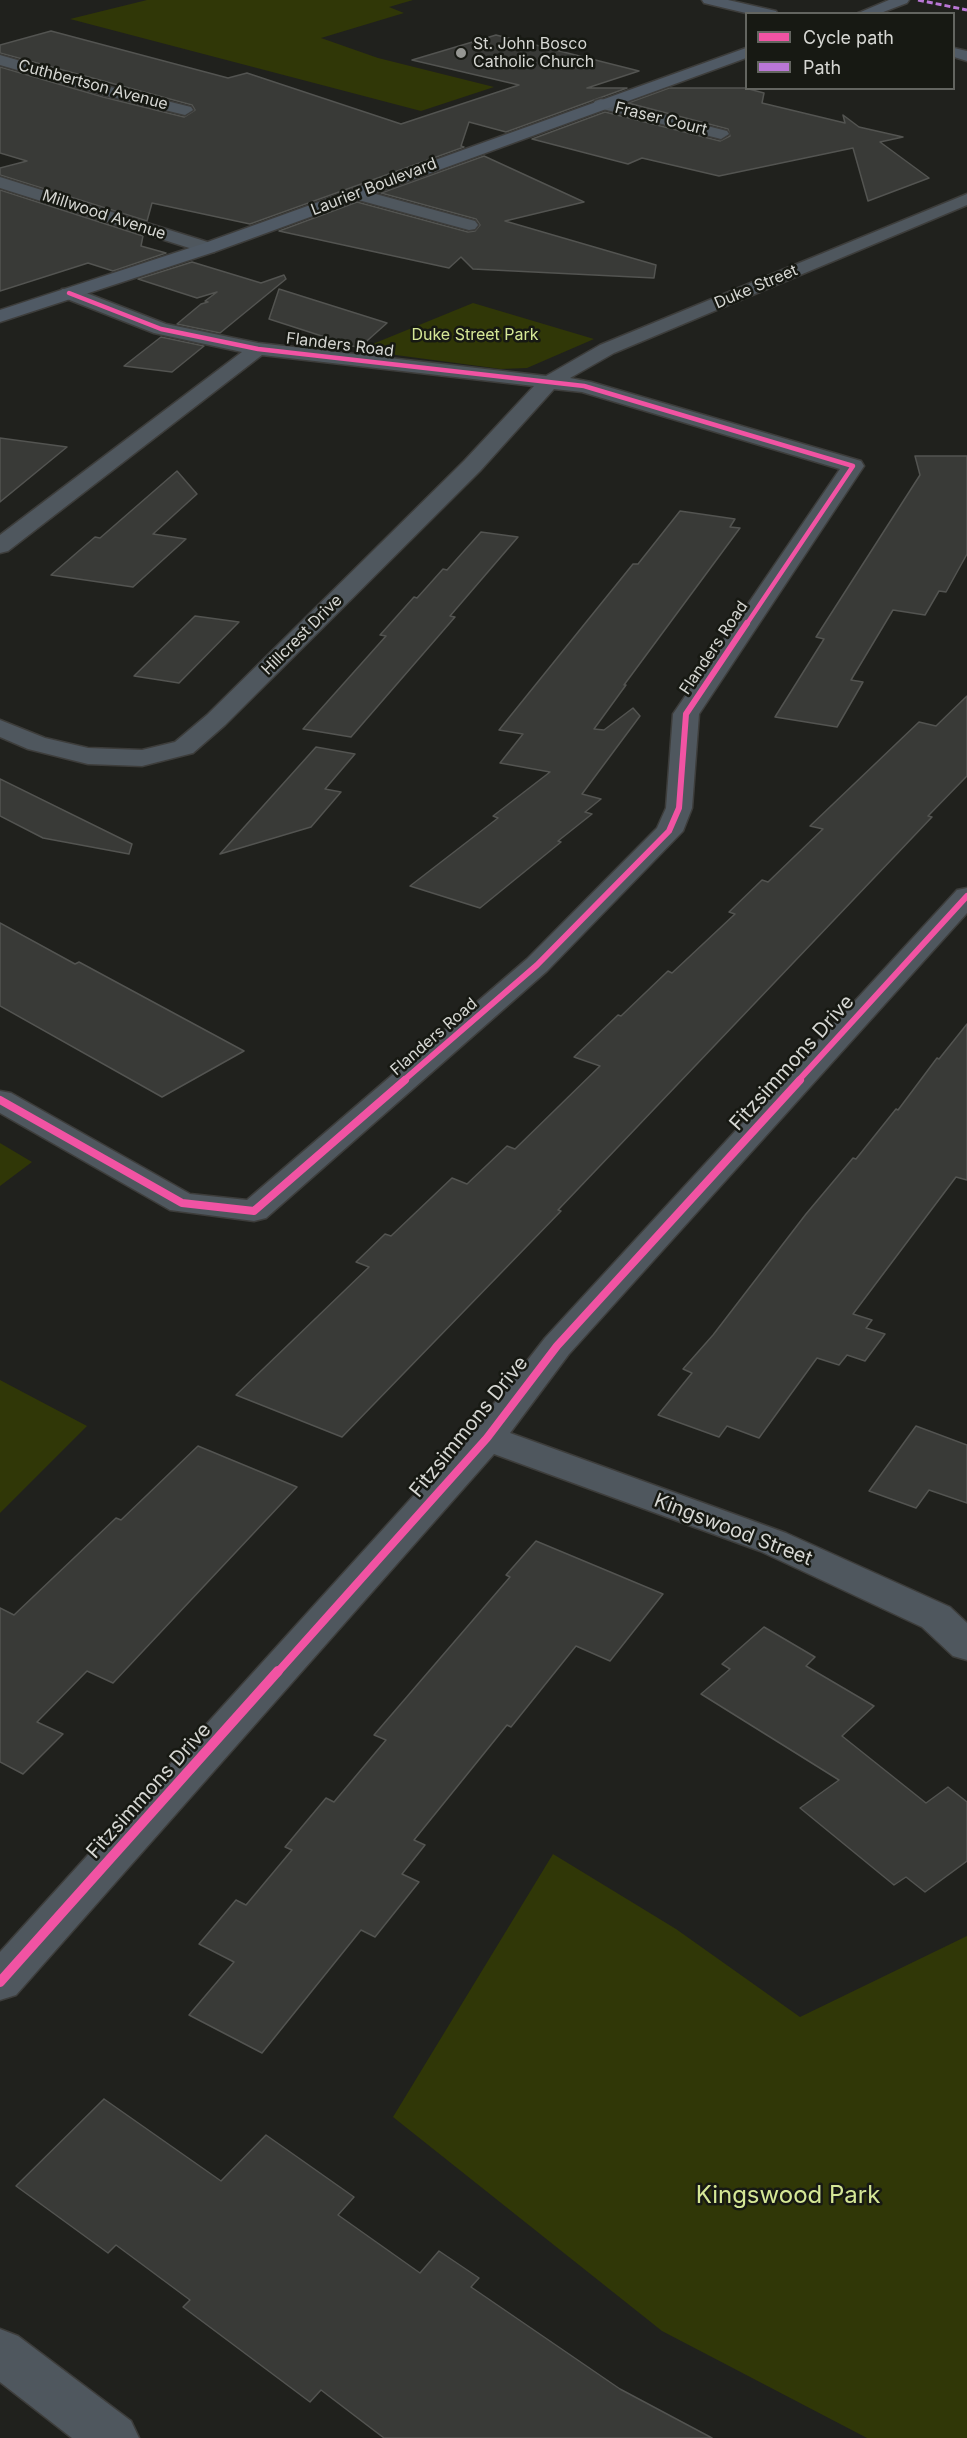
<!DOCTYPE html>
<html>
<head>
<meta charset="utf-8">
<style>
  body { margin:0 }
  #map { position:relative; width:967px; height:2438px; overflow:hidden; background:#20211d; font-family:Inter,sans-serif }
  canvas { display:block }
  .legend { position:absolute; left:745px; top:12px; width:210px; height:78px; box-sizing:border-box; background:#171913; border:2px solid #636560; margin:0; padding:8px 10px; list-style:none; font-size:18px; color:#d6d7d3 }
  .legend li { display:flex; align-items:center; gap:12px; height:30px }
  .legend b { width:30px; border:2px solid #636560 }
</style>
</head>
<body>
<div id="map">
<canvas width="967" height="2438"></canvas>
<ul class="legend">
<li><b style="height:8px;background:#f153a3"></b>Cycle path</li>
<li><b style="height:8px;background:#ba77d6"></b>Path</li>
</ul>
</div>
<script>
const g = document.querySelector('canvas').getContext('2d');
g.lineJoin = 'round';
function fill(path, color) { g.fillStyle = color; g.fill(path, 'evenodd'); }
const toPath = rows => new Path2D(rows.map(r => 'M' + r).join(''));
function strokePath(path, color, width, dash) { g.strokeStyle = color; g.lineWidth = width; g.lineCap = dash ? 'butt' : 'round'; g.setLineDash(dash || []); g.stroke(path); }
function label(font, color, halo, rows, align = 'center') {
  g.font = font + ' Inter,sans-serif'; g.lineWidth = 5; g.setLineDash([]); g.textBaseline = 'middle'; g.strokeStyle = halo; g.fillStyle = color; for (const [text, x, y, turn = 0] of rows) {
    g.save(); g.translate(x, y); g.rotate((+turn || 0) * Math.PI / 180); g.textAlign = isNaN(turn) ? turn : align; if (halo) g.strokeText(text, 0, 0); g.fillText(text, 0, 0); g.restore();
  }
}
const green = toPath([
  [147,0,413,0,389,7,404,13,321,38,378,58,494,87,421,111,70,19],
  [473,303,594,339,527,368,501,369,358,350],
  [0,1143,32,1162,0,1186],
  [0,1380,87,1426,0,1513],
  [553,1854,676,1929,800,2017,967,1936,967,2438,867,2438,662,2331,393,2117]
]);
const building = toPath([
  [51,31,228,78,247,73,401,124,519,85,412,60,496,35,639,71,587,88,627,88,506,132,469,122,461,146,464,147,250,224,152,203,147,221,0,175,0,168,27,161,0,153,0,67,103,97,184,117,195,110,192,105,0,53,0,45,51,31],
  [669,88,745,88,764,93,762,103,845,123,843,115,859,127,903,137,880,142,929,178,868,201,853,148,719,176,642,158,628,164,532,139,605,112,720,141,730,136,728,129,628,103,669,88],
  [484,156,584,202,505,221,656,265,654,278,473,269,461,257,449,268,279,231,357,202,468,232,475,231,480,225,476,219,381,193,484,156],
  [0,190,143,236,141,246,166,253,113,271,88,263,0,291,0,190],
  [192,262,261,283,284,275,286,279,220,333,177,324,201,304,208,302,205,301,217,292,197,298,138,279,192,262],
  [279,289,387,323,359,348,269,319,279,289],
  [161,337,204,346,172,372,124,366,161,337],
  [0,438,67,447,0,502,0,438],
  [915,456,967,456,967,554,946,592,939,591,925,615,893,610,851,680,863,682,837,727,775,717,824,639,816,637,920,475,915,456],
  [177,471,197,494,153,534,186,539,133,587,51,575,95,537,100,538,177,471],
  [680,511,735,519,730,527,740,528,624,685,626,685,594,729,604,730,633,708,640,716,582,794,601,799,585,812,592,814,558,841,561,842,480,908,410,886,498,818,493,816,550,772,500,763,523,734,499,730,633,564,638,564,680,511],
  [481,532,518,537,450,616,455,617,351,737,303,729,386,636,380,635,414,597,417,598,443,569,447,570,481,532],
  [195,616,239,622,179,683,134,676,195,616],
  [967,696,967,776,928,816,932,817,558,1210,561,1211,342,1437,236,1395,369,1267,356,1262,385,1234,391,1236,452,1178,467,1184,507,1146,515,1149,600,1066,574,1057,618,1015,621,1016,668,971,672,973,735,914,729,912,762,880,768,882,823,829,810,826,919,722,936,726,967,696],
  [316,747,355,754,325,789,341,792,311,827,220,854,316,747],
  [0,779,132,844,129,854,43,838,0,816,0,779],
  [0,923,75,964,79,962,244,1051,162,1097,0,1006,0,923],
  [967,1024,967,1180,956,1177,853,1314,872,1320,866,1328,885,1334,865,1361,847,1355,839,1365,817,1358,759,1438,727,1426,719,1437,658,1415,692,1373,683,1369,713,1335,806,1214,853,1158,856,1159,896,1109,898,1110,937,1058,939,1059,967,1024],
  [916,1426,967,1445,967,1503,929,1490,916,1508,869,1491,916,1426],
  [198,1446,297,1487,113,1683,87,1671,37,1722,63,1734,23,1774,0,1762,0,1608,14,1615,116,1518,121,1520,198,1446],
  [536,1541,663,1594,610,1661,576,1646,511,1727,507,1725,414,1840,425,1845,402,1874,419,1882,375,1937,361,1930,262,2053,189,2015,234,1962,199,1944,236,1900,246,1905,292,1850,285,1847,326,1798,334,1802,386,1740,374,1735,510,1577,506,1575,536,1541],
  [764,1627,815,1657,806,1666,874,1706,842,1736,926,1803,948,1787,967,1802,967,1861,925,1892,906,1877,894,1885,800,1808,839,1780,701,1694,730,1669,722,1664,764,1627],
  [104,2099,221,2181,266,2135,354,2197,338,2215,420,2273,439,2251,479,2278,471,2287,620,2389,712,2438,384,2438,321,2390,310,2402,183,2307,190,2300,116,2245,108,2253,16,2186,104,2099]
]);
const street = toPath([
  [0,55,114,88,191,107,193,110,185,115,104,95,0,65,0,55],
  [601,99,727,131,729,134,721,139,595,107,593,104,595,101,601,99],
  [0,177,214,244,217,248,214,252,202,252,0,188,0,177],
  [357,189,475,221,478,225,475,229,469,230,351,198,348,194,351,190,357,189],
  [967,194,967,205,614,353,570,378,591,382,861,461,864,466,699,714,692,808,683,831,547,971,266,1218,254,1221,170,1210,0,1113,0,1091,11,1093,190,1194,247,1200,527,959,657,828,666,808,673,714,840,469,582,392,554,389,480,471,225,725,193,753,142,766,88,764,28,749,0,737,0,720,45,738,88,748,142,750,175,742,207,715,464,461,534,386,262,355,8,551,0,553,0,535,242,352,154,333,62,297,60,293,62,289,76,289,166,324,258,343,546,376,600,345,967,194],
  [967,888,967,913,569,1354,510,1433,786,1533,950,1607,967,1623,967,1660,953,1656,922,1627,760,1551,494,1454,16,1995,0,2000,0,1952,474,1429,545,1338,957,890,967,888],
  [0,2329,18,2336,131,2421,139,2438,72,2438,0,2382,0,2329]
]);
const secondary = toPath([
  [702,0,728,0,776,11,778,14,750,14,704,3,702,0],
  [889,0,909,0,907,3,878,14,856,14,889,0],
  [746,48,746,58,214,252,0,322,0,310,202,244,746,48],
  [954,48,967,51,967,61,954,57,954,48]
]);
const quiet = toPath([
  [918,0,967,10]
]);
const cyclewayFar3 = toPath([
  [69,293,161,329,258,349,584,386,853,466,746,625]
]);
const cyclewayFar2 = toPath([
  [403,1081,537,965,669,831,679,808,686,714,747,623],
  [798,1081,967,896]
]);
const cyclewayFar1 = toPath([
  [0,1100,182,1203,254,1211,405,1080],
  [277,1673,487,1438,557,1346,800,1080]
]);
const cycleway = toPath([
  [0,1982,278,1671]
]);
const markers = [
  [461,53,6,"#969793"]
];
const farPoinames = [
  ["St. John Bosco",473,44],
  ["Catholic Church",473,62]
];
const farStreetnames = [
  ["Cuthbertson Avenue",93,85,15],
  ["Fraser Court",661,119,14],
  ["Laurier Boulevard",374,187,-21],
  ["Millwood Avenue",104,215,18],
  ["Duke Street",756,287,-23],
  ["Flanders Road",340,345,7],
  ["Hillcrest Drive",302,635,-45],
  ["Flanders Road",714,648,-56],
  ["Flanders Road",434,1037,-41]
];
const farParknames = [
  ["Duke Street Park",475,335]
];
const streetNames = [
  ["Fitzsimmons Drive",792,1063,-48],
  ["Fitzsimmons Drive",469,1427,-51],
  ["Kingswood Street",733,1530,21],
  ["Fitzsimmons Drive",149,1791,-48]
];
const nearParknames = [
  ["Kingswood Park",788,2196]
];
fill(green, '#303707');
fill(building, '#393a37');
strokePath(building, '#535451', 1.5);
strokePath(street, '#3d3d3b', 3);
strokePath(secondary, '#3d3d3b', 3);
fill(street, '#4f575e');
fill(secondary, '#505a65');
strokePath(quiet, '#ba77d6', 3, [6, 3]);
strokePath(cyclewayFar3, '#f153a3', 4.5);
strokePath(cyclewayFar2, '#f153a3', 6);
strokePath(cyclewayFar1, '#f153a3', 8);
strokePath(cycleway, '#f153a3', 10);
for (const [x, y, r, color] of markers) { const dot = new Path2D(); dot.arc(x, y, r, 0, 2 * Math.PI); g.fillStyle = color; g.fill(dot); strokePath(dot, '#171913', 2); }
label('16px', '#d6d7d3', '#171913', farPoinames, 'left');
label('16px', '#d6d7d3', '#171913', farStreetnames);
label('16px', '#d5e796', '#171913', farParknames);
label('20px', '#d6d7d3', '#171913', streetNames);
label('24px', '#d5e796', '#171913', nearParknames);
</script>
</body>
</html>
